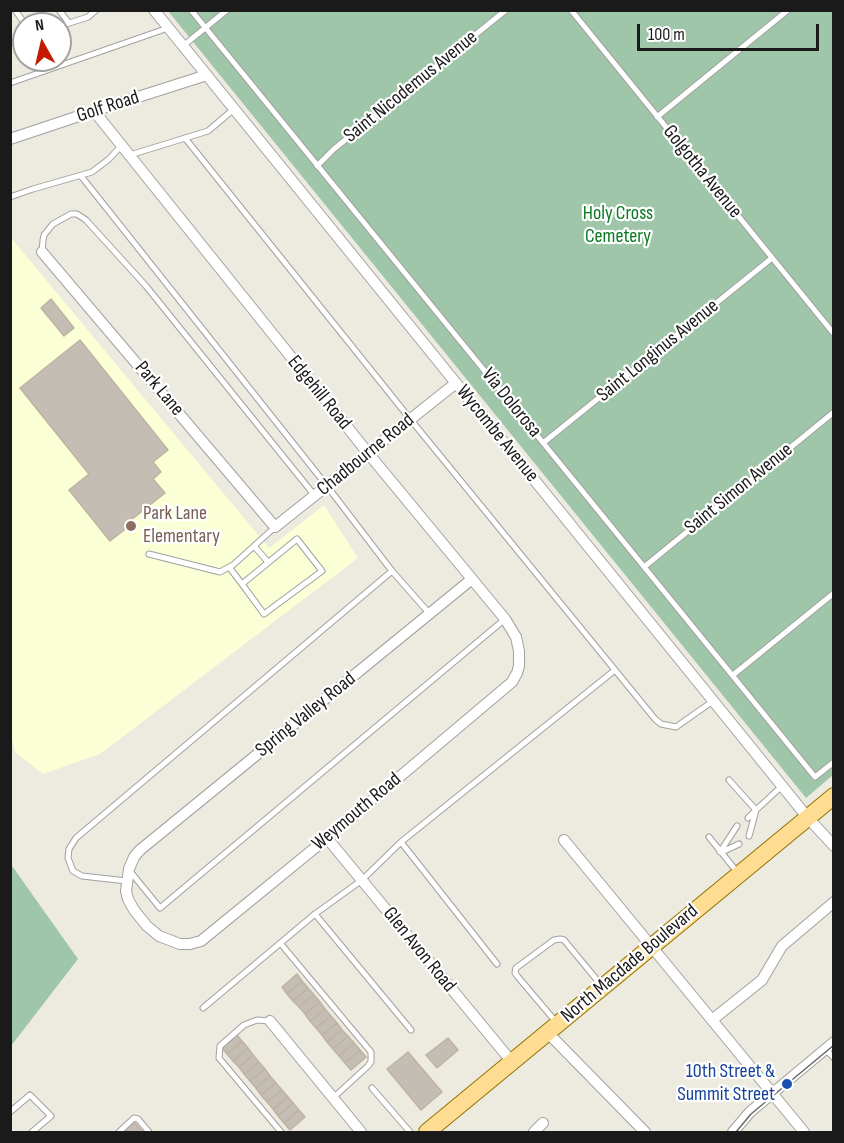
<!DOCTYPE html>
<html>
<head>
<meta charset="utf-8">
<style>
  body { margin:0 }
  #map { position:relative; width:844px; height:1143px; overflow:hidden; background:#edeadf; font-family:"Sofia Sans Condensed",sans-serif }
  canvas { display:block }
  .frame { position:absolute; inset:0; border:12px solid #1a1a1a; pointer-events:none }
  .north { position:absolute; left:12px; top:12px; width:60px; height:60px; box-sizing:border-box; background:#fff; border:2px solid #a3a3a3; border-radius:50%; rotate:352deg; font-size:16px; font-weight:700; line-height:24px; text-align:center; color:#1a1a1a }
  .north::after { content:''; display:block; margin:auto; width:21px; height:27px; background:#c51900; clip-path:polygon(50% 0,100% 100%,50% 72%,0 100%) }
  .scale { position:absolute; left:637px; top:24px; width:182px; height:27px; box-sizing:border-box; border:3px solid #1a1a1a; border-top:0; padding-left:8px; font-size:18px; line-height:21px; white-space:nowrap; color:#1a1a1a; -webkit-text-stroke:4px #fff; paint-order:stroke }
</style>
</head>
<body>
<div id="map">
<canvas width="844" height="1143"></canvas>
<div class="frame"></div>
<div class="north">N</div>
<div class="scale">100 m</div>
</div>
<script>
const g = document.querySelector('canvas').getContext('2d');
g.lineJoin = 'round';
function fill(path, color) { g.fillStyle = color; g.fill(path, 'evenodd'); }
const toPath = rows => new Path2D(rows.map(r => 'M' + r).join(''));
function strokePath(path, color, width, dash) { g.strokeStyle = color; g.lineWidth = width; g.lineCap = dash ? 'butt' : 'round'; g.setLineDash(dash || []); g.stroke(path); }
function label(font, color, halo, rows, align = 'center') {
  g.font = font + ' "Sofia Sans Condensed",sans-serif'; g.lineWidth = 4.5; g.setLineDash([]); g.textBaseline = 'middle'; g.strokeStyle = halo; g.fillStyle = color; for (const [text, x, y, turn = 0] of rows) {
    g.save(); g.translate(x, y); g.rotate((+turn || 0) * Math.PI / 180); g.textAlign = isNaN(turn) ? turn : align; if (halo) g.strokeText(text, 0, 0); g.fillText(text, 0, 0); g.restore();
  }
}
const education = toPath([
  [10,239,12,239,269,548,324,505,358,558,100,754,43,774,15,752,11,735]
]);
const cemetery = toPath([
  [168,11,833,11,833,775,806,798],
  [10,863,78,959,11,1046,10,1046]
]);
const building = toPath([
  [51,299,74,328,64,336,41,308,51,299],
  [80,340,168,450,153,462,161,472,153,479,165,493,126,524,128,527,110,541,69,490,89,474,20,388,80,340],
  [297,974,302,981,287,994,282,987,297,974],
  [302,981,308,988,293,1001,287,994,302,981],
  [308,988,314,995,299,1007,293,1001,308,988],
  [314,995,320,1002,305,1014,299,1007,314,995],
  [320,1002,325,1009,310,1021,305,1014,320,1002],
  [325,1009,331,1016,316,1028,310,1021,325,1009],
  [331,1016,337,1023,322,1035,316,1028,331,1016],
  [337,1023,342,1030,327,1042,322,1035,337,1023],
  [342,1030,348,1036,333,1049,327,1042,342,1030],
  [236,1034,242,1041,227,1054,221,1047,236,1034],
  [348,1036,354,1043,339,1056,333,1049,348,1036],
  [448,1038,458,1050,437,1068,426,1055,448,1038],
  [242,1041,248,1048,233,1061,227,1054,242,1041],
  [354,1043,360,1050,345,1063,339,1056,354,1043],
  [248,1048,253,1055,239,1067,233,1061,248,1048],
  [360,1050,366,1057,351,1070,345,1063,360,1050],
  [408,1052,442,1092,421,1110,387,1069,408,1052],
  [253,1055,259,1062,244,1074,239,1067,253,1055],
  [259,1062,265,1069,250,1081,244,1074,259,1062],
  [265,1069,270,1076,256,1088,250,1081,265,1069],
  [270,1076,276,1083,261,1095,256,1088,270,1076],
  [276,1083,282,1090,267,1102,261,1095,276,1083],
  [282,1090,288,1097,273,1109,267,1102,282,1090],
  [288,1097,293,1103,278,1116,273,1109,288,1097],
  [293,1103,299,1110,284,1123,278,1116,293,1103],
  [299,1110,305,1117,290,1130,284,1123,299,1110],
  [134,1122,143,1132,122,1132,134,1122]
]);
const lane = toPath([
  [15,10,25,24],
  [59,10,69,23],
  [191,10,815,777,834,762],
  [571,10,834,334],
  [60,26,88,17,96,10],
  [10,42,24,38],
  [183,46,227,10],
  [10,83,168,28],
  [657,117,788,10],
  [185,138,411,420,655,719,661,724,676,727,713,701],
  [130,155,208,131,234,109],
  [317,166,334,149,506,10],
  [81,176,327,486,392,571,429,613],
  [10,197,33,189,92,172,109,159,121,146],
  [42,252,43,240,44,235,53,224,71,214,77,214,86,220,146,286,315,496],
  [543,443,772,258],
  [254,546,268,562],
  [149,554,220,572,233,565,275,527],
  [229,567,242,584,264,614,322,571,297,539,242,584],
  [644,567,834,412],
  [733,675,834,593],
  [729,780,756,810,748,818],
  [749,836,756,810,782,786],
  [709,837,738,873],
  [401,842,497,964],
  [720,852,737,826],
  [722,852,739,844],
  [129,870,160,908,505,619],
  [127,881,82,876,73,871,68,858,69,849,76,838,392,571],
  [315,914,411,1030],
  [281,944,371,1052,371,1062,368,1066,333,1098],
  [203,1008,315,914,362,880,401,842,615,670],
  [270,1021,257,1020,244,1025,220,1046,219,1058,281,1132],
  [556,1022,518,977,515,973,516,968,554,940,560,939,564,940,602,986],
  [825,1049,834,1058],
  [372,1088,410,1132],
  [10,1112,30,1095,51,1116,32,1132],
  [119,1132,134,1118,138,1119,149,1132]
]);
const street = toPath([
  [154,10,808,818,834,846],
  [94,111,368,453,505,619,516,637,519,651,519,666,517,673,512,682,327,838,201,941,190,944,180,944,159,936,147,926,134,910,128,899,126,891,129,869,134,857,140,850,472,579],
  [10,139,94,111,207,75],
  [42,252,275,527,456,383],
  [327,838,512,1062],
  [564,840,804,1132],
  [712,1020,762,980,782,946,834,902],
  [270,1021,361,1132],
  [548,1033,645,1132],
  [534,1132,543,1123],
  [733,1132,750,1112,834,1042]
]);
const primary = toPath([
  [427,1132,834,796]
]);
const tram = toPath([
  [736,1132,751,1114,834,1045]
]);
const markers = [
  [131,526,6,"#8d6e63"],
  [787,1084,6,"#1a4fb4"]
];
const streetNames = [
  ["Saint Nicodemus Avenue",411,87,-39],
  ["Golf Road",108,107,-18],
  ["Golgotha Avenue",702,172,51],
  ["Saint Longinus Avenue",658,351,-39],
  ["Park Lane",159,389,50],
  ["Edgehill Road",319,393,51],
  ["Via Dolorosa",511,403,51],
  ["Wycombe Avenue",497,434,51],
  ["Chadbourne Road",366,455,-39],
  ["Saint Simon Avenue",739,489,-39],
  ["Spring Valley Road",306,715,-39],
  ["Weymouth Road",357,812,-40],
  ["Glen Avon Road",419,950,51],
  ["North Macdade Boulevard",630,964,-40]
];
const parkNames = [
  ["Holy Cross",618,214],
  ["Cemetery",618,237]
];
const educationNames = [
  ["Park Lane",143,514],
  ["Elementary",143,537]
];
const transitNames = [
  ["10th Street &",775,1072],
  ["Summit Street",775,1095]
];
fill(education, '#faffd6');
fill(cemetery, '#a0c6aa');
fill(building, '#c4bdb3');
strokePath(building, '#bfb2a1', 1.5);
strokePath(lane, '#a1a1a1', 7);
strokePath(street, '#a1a1a1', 12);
strokePath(primary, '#917300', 18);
strokePath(lane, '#fff', 5);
strokePath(street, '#fff', 10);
strokePath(primary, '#fedd92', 16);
strokePath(tram, '#686868', 1.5);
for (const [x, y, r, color] of markers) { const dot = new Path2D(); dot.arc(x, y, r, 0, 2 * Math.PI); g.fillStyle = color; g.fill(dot); strokePath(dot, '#fff', 2); }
label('20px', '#1a1a1a', '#fff', streetNames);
label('20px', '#08791f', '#fff', parkNames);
label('20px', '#785e54', '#fff', educationNames, 'left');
label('20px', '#164399', '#fff', transitNames, 'right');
</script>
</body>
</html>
